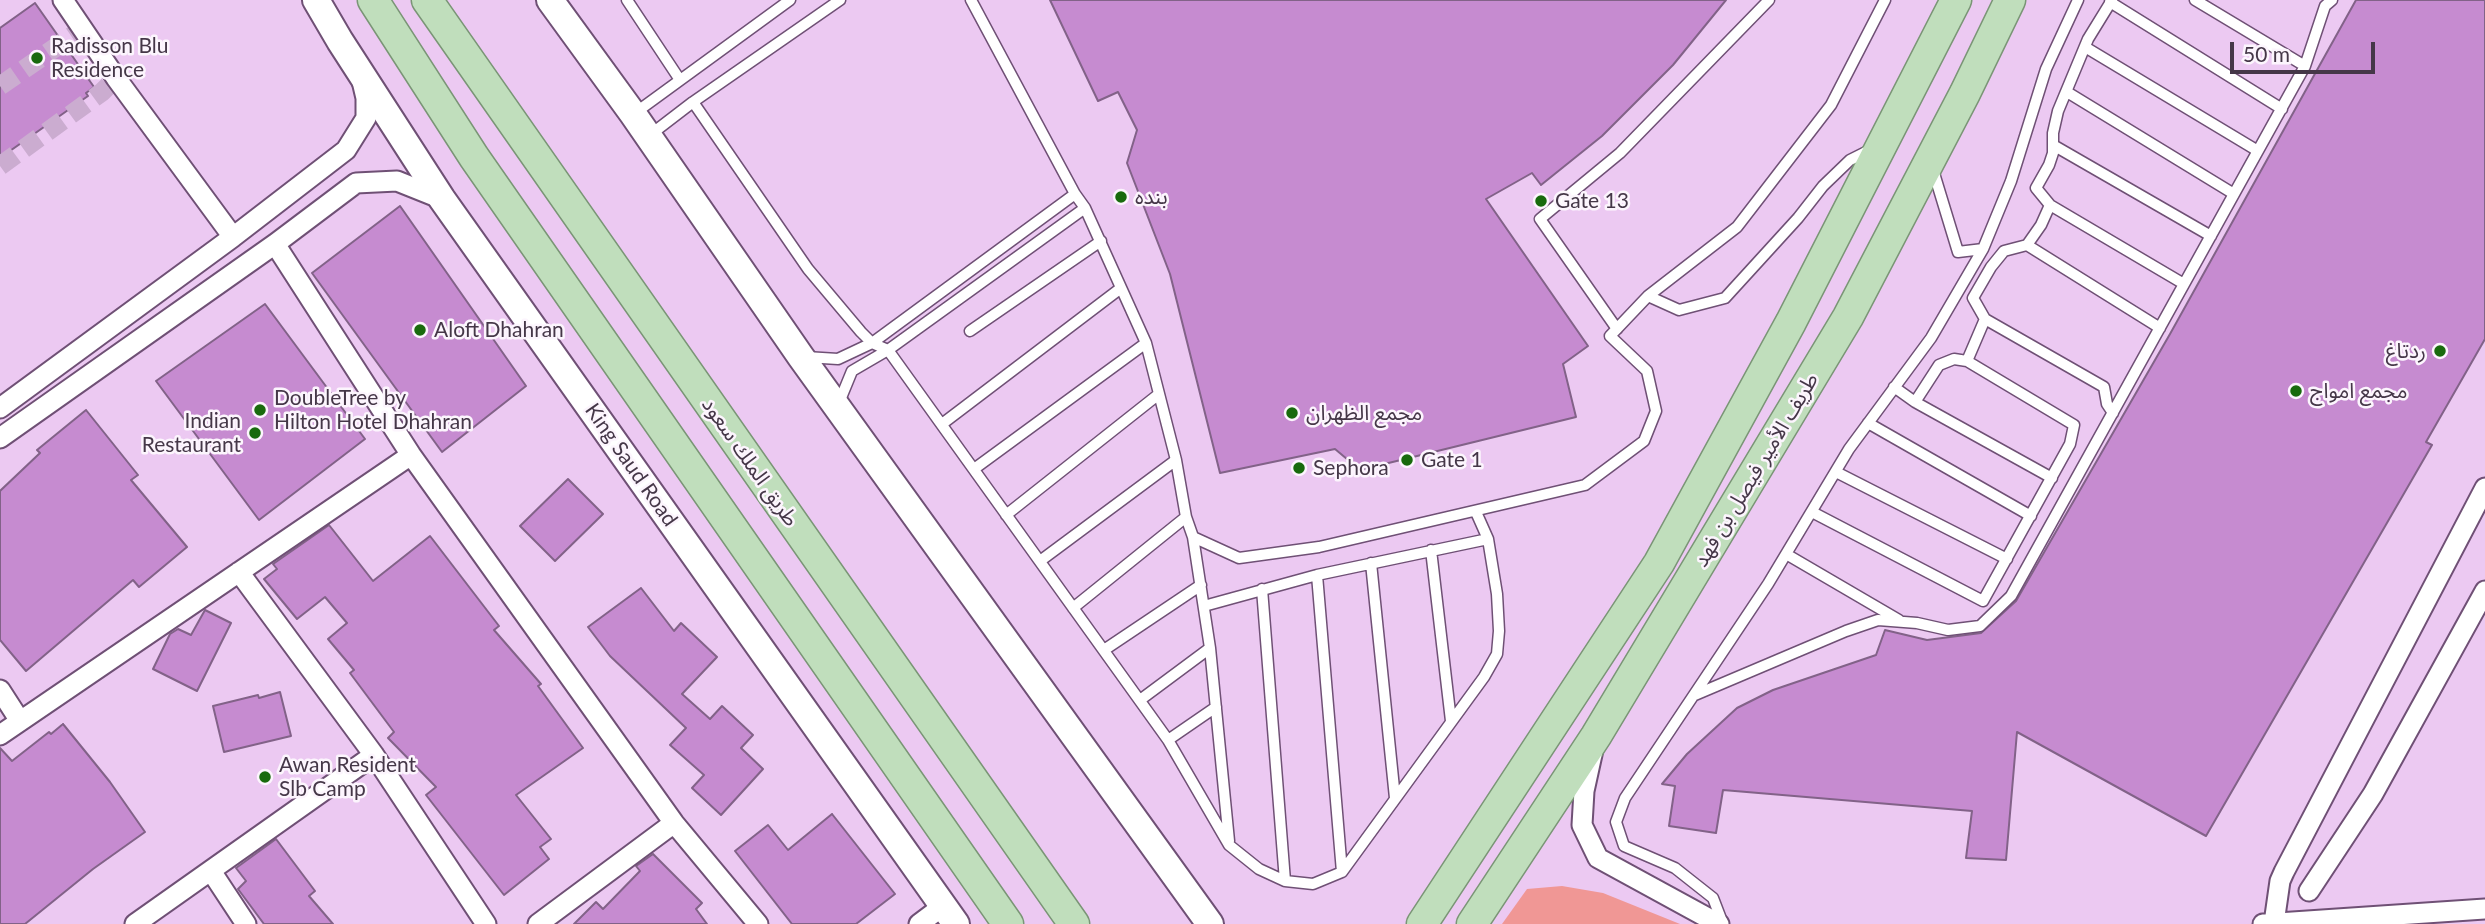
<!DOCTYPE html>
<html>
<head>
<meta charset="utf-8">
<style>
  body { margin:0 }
  #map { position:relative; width:2485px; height:924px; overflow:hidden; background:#ecc9f2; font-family:Lato,sans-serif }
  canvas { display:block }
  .scale { position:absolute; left:2230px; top:42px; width:145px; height:32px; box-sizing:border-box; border:4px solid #453748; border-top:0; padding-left:9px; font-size:21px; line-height:24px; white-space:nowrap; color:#453748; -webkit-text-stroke:5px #fcf5fd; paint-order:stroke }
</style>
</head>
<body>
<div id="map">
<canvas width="2485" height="924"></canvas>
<div class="scale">50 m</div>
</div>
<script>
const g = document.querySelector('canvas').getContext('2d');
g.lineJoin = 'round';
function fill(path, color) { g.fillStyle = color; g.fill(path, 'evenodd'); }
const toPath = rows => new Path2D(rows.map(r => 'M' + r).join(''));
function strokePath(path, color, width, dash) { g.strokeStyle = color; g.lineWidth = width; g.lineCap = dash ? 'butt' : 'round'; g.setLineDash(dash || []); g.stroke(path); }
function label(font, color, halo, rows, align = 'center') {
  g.font = font + ' Lato,"Noto Sans Arabic",sans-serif'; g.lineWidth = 5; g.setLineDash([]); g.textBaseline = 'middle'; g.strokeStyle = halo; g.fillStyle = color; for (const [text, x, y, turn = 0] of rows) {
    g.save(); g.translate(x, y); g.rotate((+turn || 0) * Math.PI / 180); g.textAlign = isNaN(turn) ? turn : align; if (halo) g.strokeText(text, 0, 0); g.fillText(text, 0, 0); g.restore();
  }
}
const green = toPath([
  [1562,886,1603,893,1680,924,1502,924,1527,889]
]);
const building = toPath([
  [1050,0,1726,0,1673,65,1602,136,1541,185,1532,173,1486,199,1588,346,1563,364,1576,417,1360,470,1335,449,1220,473,1170,274,1127,163,1137,130,1118,92,1098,101,1050,0],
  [2356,0,2485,0,2485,339,2426,442,2432,445,2206,836,2017,732,2006,860,1966,858,1972,811,1723,790,1716,833,1669,826,1675,786,1662,784,1687,754,1737,708,1773,690,1876,655,1885,630,1927,640,1981,633,2016,601,2170,334,2356,0],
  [35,3,94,87,86,93,88,96,0,158,0,28,35,3],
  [400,206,526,386,442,452,312,273,400,206],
  [265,304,365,439,259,520,156,381,265,304],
  [86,410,138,475,131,480,187,547,139,587,133,580,26,671,0,640,0,491,40,453,37,450,86,410],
  [568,479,603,514,555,561,520,526,568,479],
  [329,525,373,581,430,536,499,626,494,630,541,684,538,686,583,748,516,795,551,839,540,847,549,859,504,895,426,795,436,787,388,738,394,732,350,673,354,670,328,639,347,623,325,597,297,619,264,579,277,569,273,564,329,525],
  [641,588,674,631,681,623,717,657,682,694,710,719,722,706,753,735,741,748,763,769,721,815,692,788,704,775,670,745,686,728,610,656,588,627,641,588],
  [205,610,231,623,197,691,153,669,170,634,178,629,191,635,205,610],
  [280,692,291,736,224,752,213,706,258,695,259,698,280,692],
  [63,724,110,782,145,832,93,869,25,924,0,924,0,748,12,761,49,732,51,734,63,724],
  [832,814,895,894,856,924,792,924,735,851,768,825,788,850,832,814],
  [276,839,315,891,309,896,333,924,264,924,238,889,246,881,236,868,276,839],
  [653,854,702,903,696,909,707,924,574,924,596,902,603,909,640,871,636,866,653,854]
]);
const minorTunnel = toPath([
  [0,86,82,29],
  [0,166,102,92,116,78]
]);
const service = toPath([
  [627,0,680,80],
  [971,0,1075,194,1085,208,1146,343,1176,460,1186,517,1193,537,1210,648,1229,841],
  [2112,0,2088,39,2058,111,2053,133,2053,153,2049,165,2036,188,2050,205,2041,225,2027,245,2004,251,1991,267,1973,298,1985,319,2104,387,2107,404,2113,413],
  [2195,0,2305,66],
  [2110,2,2282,109],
  [2085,47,2258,151],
  [2067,92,2234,194],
  [693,102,808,269,861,332,872,343,888,350,1168,740,1229,845,1259,869,1285,881,1313,884,1342,872,1484,677,1497,654,1499,631,1497,594,1488,539,1317,575,1204,606],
  [635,113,790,0],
  [650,135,693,102,840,0],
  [2053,145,2211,236],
  [1933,170,1958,252,1983,249],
  [2050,205,2184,284],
  [2027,245,2160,328],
  [1648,296,1679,310,1725,298,1798,218,1823,186,1850,160,1870,150],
  [1617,329,1540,219,1620,153,1769,0],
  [970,331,1101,241],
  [806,357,838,359,872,343,1075,194],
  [1894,387,1915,402,1939,365,1954,359,1967,361,1985,319],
  [1915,402,2052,478],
  [838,405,852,371,888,350,1085,208],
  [1868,423,2031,516],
  [942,424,1121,288],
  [974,469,1146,343],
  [1836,472,2007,559],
  [1476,512,1488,539],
  [1812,512,1983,601,2070,444,2074,425,1967,361],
  [1006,515,1159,394],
  [1193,537,1239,558,1319,547,1585,485,1644,441,1656,411,1647,371,1610,336,1648,296,1737,227,1831,105,1885,0],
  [1431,550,1451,721],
  [1786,554,1899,620],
  [1040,561,1176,460],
  [1371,563,1395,798],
  [1317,575,1342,872],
  [1262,589,1285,881],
  [1073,608,1186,517],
  [1104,650,1201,585],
  [1695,695,1846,631,1878,620,1917,623,1948,630,1980,626,2011,596,2305,66,2325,6,2332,0],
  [1140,700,1210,648],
  [1168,740,1216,707],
  [1723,924,1713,898,1675,868,1624,846,1616,822,1625,798,1768,584,1849,449,1931,338,1983,249,2011,181,2046,69,2078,0]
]);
const minor = toPath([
  [63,0,116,78,233,237],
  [275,244,411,455,674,823,758,924],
  [0,408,233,237,346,150,366,118,366,98,362,81],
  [0,438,275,244,356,183,397,181,442,199],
  [239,572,374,755,486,924],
  [0,690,20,721],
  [0,735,411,455],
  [1593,750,1584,791,1582,825,1598,858,1719,924],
  [211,871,246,924],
  [2309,891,2373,794,2485,591],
  [2274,923,2280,881,2284,872,2485,488],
  [135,924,374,755],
  [538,924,674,823],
  [919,924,943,906],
  [2263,924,2485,909]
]);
const secondary = toPath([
  [316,0,340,41,442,199,956,924],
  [550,0,633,114,801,357,1210,924]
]);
const primary = toPath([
  [373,0,474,157,1008,924],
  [427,0,1074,924],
  [1422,924,1659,563,1791,322,1956,0],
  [1472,924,1596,736,1848,317,1965,93,2010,0]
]);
const markers = [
  [37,58,7,"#186a0d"],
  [1121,197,7,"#186a0d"],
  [1541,201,7,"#186a0d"],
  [420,330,7,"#186a0d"],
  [2440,351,7,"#186a0d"],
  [2296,391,7,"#186a0d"],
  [260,410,7,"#186a0d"],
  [1292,413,7,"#186a0d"],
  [255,433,7,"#186a0d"],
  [1407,460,7,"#186a0d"],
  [1299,468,7,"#186a0d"],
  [265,777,7,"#186a0d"]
];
const poiNames = [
  ["Radisson Blu",51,46],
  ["Residence",51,70],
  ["بنده",1135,197],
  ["Gate 13",1555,201],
  ["Aloft Dhahran",434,330],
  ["ردتاغ",2426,351,"right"],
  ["مجمع امواج",2310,391],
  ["DoubleTree by",274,398],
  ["Hilton Hotel Dhahran",274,422],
  ["مجمع الظهران",1306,413],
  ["Indian",241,421,"right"],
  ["Restaurant",241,445,"right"],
  ["Gate 1",1421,460],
  ["Sephora",1313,468],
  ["Awan Resident",279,765],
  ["Slb Camp",279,789]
];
const streetNames = [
  ["طريق الملك سعود",750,462,55],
  ["King Saud Road",631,465,55],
  ["طريف الأمير فيصل بن فهد",1756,470,-59]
];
fill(green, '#f09795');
fill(building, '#c68bd0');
strokePath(building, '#826288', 2);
strokePath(minorTunnel, '#cbacd0', 19, [19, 10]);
strokePath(service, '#6f5075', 13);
strokePath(minor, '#6f5075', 23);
strokePath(secondary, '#6f5075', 30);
strokePath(primary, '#7a9576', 33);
strokePath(service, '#fff', 10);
strokePath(minor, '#fff', 19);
strokePath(secondary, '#fff', 26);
strokePath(primary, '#c0debc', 30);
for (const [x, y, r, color] of markers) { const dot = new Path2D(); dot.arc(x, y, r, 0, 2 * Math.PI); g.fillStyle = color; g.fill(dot); strokePath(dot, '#fcf5fd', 2.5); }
label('21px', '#453748', '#fcf5fd', poiNames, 'left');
label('21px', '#453748', '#fcf5fd', streetNames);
</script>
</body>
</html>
